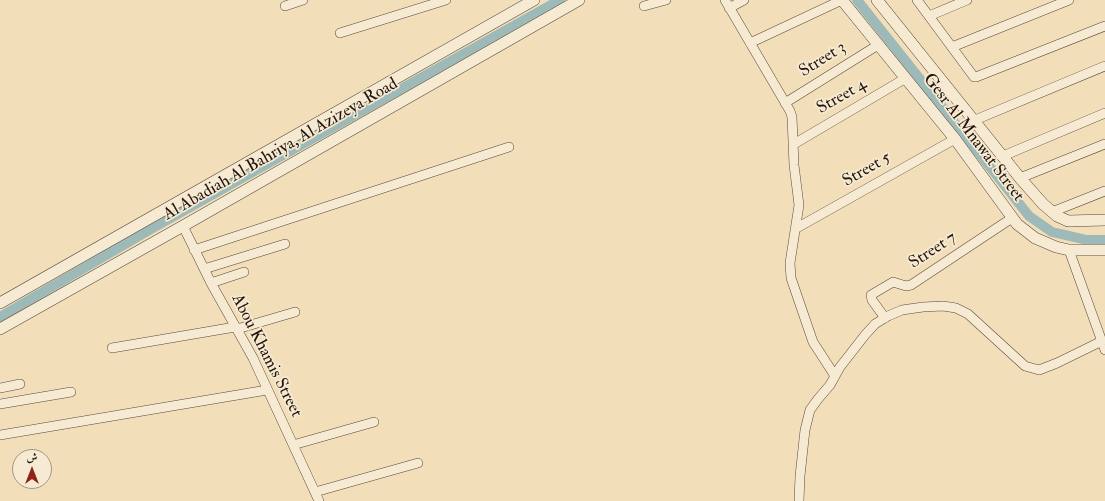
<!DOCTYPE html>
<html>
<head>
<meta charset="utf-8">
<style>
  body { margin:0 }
  #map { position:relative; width:1105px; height:501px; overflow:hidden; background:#f2dfba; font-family:"IM FELL Double Pica",Amiri,serif }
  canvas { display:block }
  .north { position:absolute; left:12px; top:449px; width:40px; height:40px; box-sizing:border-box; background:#f7ead2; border:1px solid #a29584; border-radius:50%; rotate:0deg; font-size:11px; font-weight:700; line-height:16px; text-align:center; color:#23150e }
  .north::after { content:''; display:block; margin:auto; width:14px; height:18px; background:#8f2418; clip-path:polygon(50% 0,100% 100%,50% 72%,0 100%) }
</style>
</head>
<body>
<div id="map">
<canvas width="1105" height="501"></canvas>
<div class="north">ش</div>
</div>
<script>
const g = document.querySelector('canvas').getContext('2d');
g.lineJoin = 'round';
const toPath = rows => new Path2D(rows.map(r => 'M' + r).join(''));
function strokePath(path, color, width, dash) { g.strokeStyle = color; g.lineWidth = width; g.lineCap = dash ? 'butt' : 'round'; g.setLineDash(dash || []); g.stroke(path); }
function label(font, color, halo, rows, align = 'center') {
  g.font = font + ' "IM FELL Double Pica",serif'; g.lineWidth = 3.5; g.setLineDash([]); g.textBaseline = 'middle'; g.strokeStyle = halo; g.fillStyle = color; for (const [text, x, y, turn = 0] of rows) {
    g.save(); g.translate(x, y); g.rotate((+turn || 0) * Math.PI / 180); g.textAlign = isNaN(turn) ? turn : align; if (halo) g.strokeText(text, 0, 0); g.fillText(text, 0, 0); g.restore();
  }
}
const canal = toPath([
  [857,0,1029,216,1052,232,1087,240,1105,240],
  [0,317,151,229,560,0]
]);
const minor = toPath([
  [725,0,790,111,792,117,794,165,799,205,790,263,791,278,813,342,835,376],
  [917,0,974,77,976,77,1105,26],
  [285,6,303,0],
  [644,6,666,0],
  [729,8,744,0],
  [929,16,967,0],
  [340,33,446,0],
  [750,43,842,0],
  [952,47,1069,0],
  [785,103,878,45],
  [975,120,1105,66],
  [794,144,906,78],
  [1003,156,1105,113],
  [1020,178,1105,144],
  [1052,212,1105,191],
  [183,226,211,283,253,358,319,501],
  [795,229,955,139],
  [194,250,509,147],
  [1069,250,1105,350],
  [204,269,285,244],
  [211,283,244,272],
  [885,318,872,300,871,295,893,282,906,286,911,285,1012,218],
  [237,329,295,312],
  [112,348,235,327],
  [0,388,20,384],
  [0,404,71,392],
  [0,435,267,390],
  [293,445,374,422],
  [315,492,418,463],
  [799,501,800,476,805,430,810,410,818,399,830,385,840,367,865,335,875,324,888,316,902,310,923,307,943,306,956,308,968,314,1025,366,1039,370,1057,363,1102,341]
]);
const tertiary = toPath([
  [842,0,955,139,1017,224,1035,238,1056,247,1069,250,1105,250],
  [877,0,1020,178,1043,204,1057,216,1068,221,1105,220],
  [0,303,534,0],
  [0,329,183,226,579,0]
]);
const streetNames = [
  ["Street 3",823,60,-32],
  ["Street 4",842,97,-30],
  ["Gesr Al Mnawat Street",973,138,53],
  ["Al Abadiah Al Bahriya, Al Azizeya Road",281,150,-30],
  ["Street 5",867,170,-30],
  ["Street 7",933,251,-33],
  ["Abou Khamis Street",266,356,63]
];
strokePath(canal, '#9ebab8', 10);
strokePath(minor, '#574839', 10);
strokePath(tertiary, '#574839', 12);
strokePath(minor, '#f7ead2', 9);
strokePath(tertiary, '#f7ead2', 11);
label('17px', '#23150e', '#f7ead2', streetNames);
</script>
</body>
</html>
